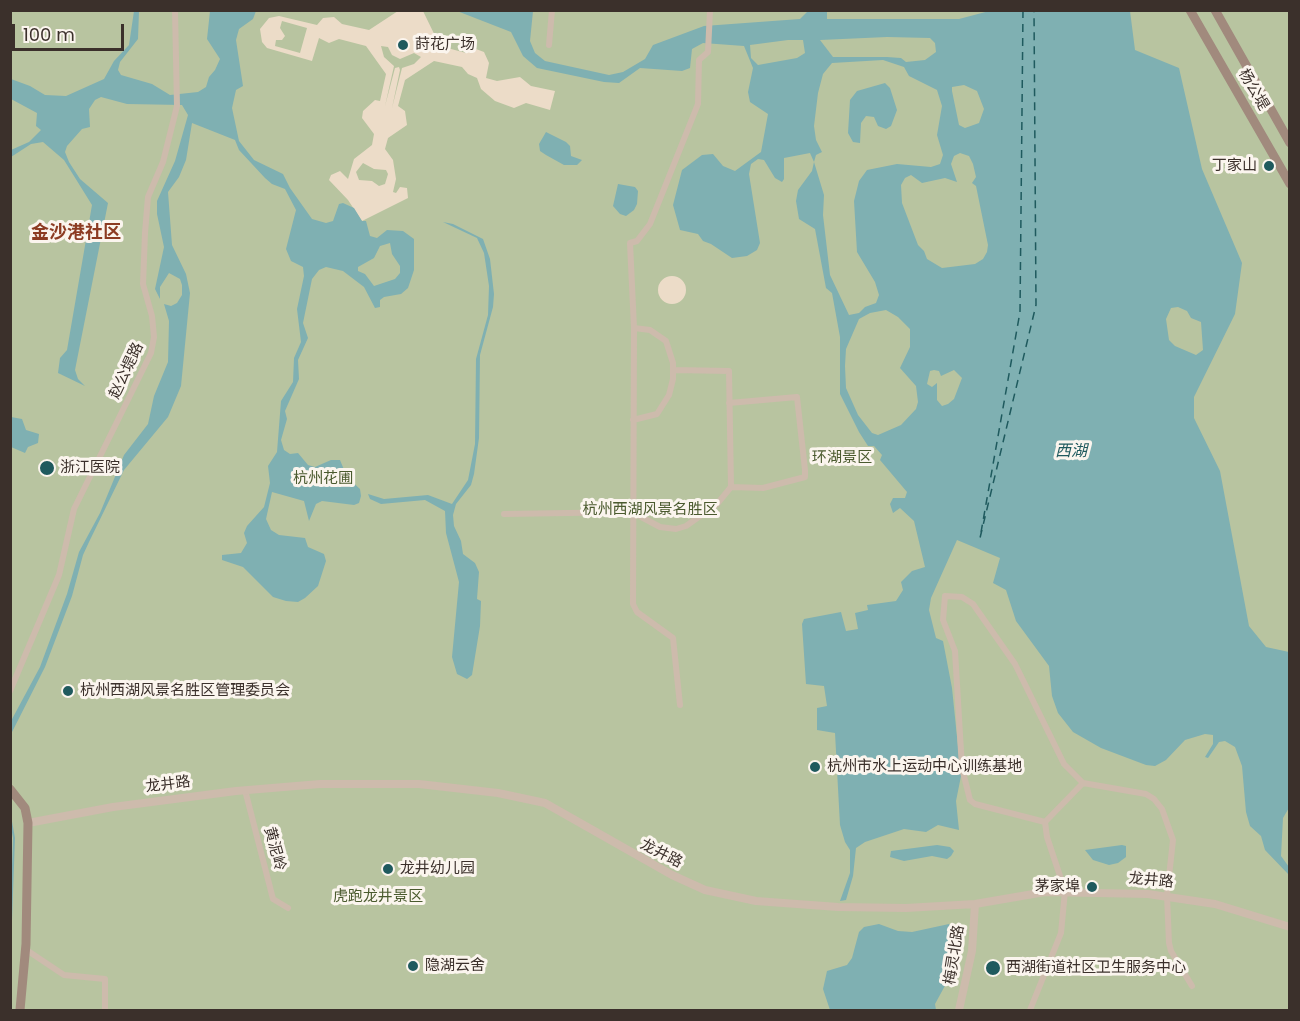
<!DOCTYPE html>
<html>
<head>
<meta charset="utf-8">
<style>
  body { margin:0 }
  #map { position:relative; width:1300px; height:1021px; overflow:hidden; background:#f4ebe1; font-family:Poppins,sans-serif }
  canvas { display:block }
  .frame { position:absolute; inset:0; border:12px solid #3b302b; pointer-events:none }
  .scale { position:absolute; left:12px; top:24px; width:112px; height:27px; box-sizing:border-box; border:3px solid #3b302b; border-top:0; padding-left:8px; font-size:18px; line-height:21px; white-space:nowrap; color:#3b302b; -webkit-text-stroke:4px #fbf5ee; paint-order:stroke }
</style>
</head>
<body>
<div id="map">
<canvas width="1300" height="1021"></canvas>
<div class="frame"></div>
<div class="scale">100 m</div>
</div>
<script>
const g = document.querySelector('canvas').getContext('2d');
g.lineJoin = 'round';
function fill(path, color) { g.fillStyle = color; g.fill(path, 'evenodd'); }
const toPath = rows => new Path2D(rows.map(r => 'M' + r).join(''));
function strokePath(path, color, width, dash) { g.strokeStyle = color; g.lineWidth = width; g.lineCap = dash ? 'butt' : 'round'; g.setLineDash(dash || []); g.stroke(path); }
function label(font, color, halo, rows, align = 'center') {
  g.font = font + ' Poppins,"Noto Sans SC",sans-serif'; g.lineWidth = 6; g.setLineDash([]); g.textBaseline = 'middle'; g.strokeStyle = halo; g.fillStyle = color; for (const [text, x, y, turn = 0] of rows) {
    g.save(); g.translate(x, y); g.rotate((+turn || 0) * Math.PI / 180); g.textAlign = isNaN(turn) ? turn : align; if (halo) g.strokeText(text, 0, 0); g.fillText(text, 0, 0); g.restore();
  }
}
const green = toPath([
  [11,11,1289,11,1289,1010,11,1010]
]);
const plaza = toPath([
  [398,11,423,11,440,46,466,53,476,49,484,52,489,63,486,78,497,81,520,77,531,86,555,91,550,110,526,103,514,108,495,101,481,89,477,78,468,74,462,67,434,61,405,80,398,106,405,111,407,125,388,138,385,149,393,160,396,179,393,192,396,193,400,187,407,188,408,198,362,221,348,200,329,180,331,175,340,171,348,179,354,159,372,145,374,134,362,118,363,111,375,100,380,101,386,74,366,46,339,39,329,43,319,38,312,61,267,48,262,42,260,29,269,18,279,16,317,25,323,18,334,17,342,24,369,30],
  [282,21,307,28,300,53,275,46,276,40,282,40,285,36,280,28],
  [381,46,388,47,392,55,400,59,414,53,421,57,414,64,402,68,392,108,400,70,399,67,395,68,385,106,394,66,384,57],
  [363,163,374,169,386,170,388,174,385,184,379,186,372,181,359,180,356,172],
  '658 290a14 14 0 1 1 28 0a14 14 0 1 1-28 0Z'
]);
const water = toPath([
  [993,10,1130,11,1135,50,1179,68,1202,169,1242,263,1235,314,1194,397,1194,418,1220,471,1249,626,1266,647,1289,652,1290,806,1283,818,1281,856,1289,867,1289,875,1265,850,1261,836,1250,826,1246,812,1242,766,1235,747,1225,741,1219,742,1208,758,1205,757,1213,744,1213,735,1205,734,1185,740,1166,760,1155,766,1146,765,1101,748,1073,732,1058,713,1052,696,1049,666,1016,621,1006,590,993,583,1000,558,957,540,931,598,929,610,936,638,943,641,952,688,961,776,956,801,959,830,938,825,926,832,904,829,865,842,856,848,853,876,846,900,840,901,850,873,850,850,845,842,840,825,835,733,817,730,817,708,827,706,824,686,806,684,802,624,804,619,841,612,846,631,858,629,855,613,868,610,867,605,896,601,903,590,901,582,912,571,925,567,914,521,900,508,893,513,890,504,893,498,905,498,907,492,880,460,882,455,874,446,868,446,859,432,840,394,840,337,832,293,826,288,815,229,799,219,796,201,798,190,812,171,814,162,810,153,784,158,784,179,782,182,775,178,764,160,758,159,751,164,749,174,760,243,757,250,747,256,732,258,711,244,703,241,698,234,680,230,673,205,682,170,702,155,713,154,723,166,735,171,761,152,768,114,750,102,748,92,753,68,744,46,703,43,692,49,690,68,682,71,640,68,619,83,604,82,537,68,523,56,511,32,457,11,533,11,530,41,535,53,545,61,609,75,623,72,645,59,653,45,704,26,800,19,808,11,827,11,827,19,959,19],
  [887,37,930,38,935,43,936,52,925,60,906,62,901,58,887,57,833,57,820,40],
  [788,40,803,40,805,53,797,58,758,65,751,58,750,45],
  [883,60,904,67,909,76,937,90,942,106,937,135,943,155,940,164,931,167,897,164,867,170,859,181,854,201,857,252,875,282,879,295,876,303,865,307,859,313,849,315,830,275,823,215,824,195,814,162,816,155,822,152,816,140,814,126,818,93,823,74,832,63],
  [964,85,977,91,984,109,979,123,965,128,959,125,952,91,952,87],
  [960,153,969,156,973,164,976,177,972,183,976,186,988,245,987,252,983,259,975,264,942,268,927,259,924,251,918,245,902,203,901,185,905,178,911,175,922,183,945,178,957,182,951,164,954,156],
  [1178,307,1187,311,1191,318,1201,322,1203,350,1196,355,1175,346,1169,340,1166,319,1171,308],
  [886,310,898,317,910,329,910,347,900,368,916,386,918,402,916,409,901,425,878,435,872,433,858,415,846,388,845,366,846,349,859,319,870,313],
  [934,370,939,371,941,376,954,370,962,378,954,399,948,404,942,406,937,400,937,383,932,387,927,384,930,371],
  [134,11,139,11,138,39,120,62,118,70,121,75,152,84,170,95,198,92,206,87,209,77,215,70,220,59,207,39,210,11,256,11,253,19,239,29,236,40,243,86,236,90,232,108,239,141,254,160,283,174,290,188,312,219,326,223,333,221,339,204,343,203,354,208,362,221,366,221,370,236,377,238,387,230,403,231,414,239,414,270,408,288,401,294,384,297,380,300,380,307,375,308,364,287,343,271,326,267,319,270,312,279,303,323,308,338,298,360,299,379,285,411,287,419,281,440,284,450,290,454,298,453,308,465,315,467,331,460,340,460,347,477,360,489,361,496,359,503,354,505,322,501,316,504,309,521,304,501,272,492,266,519,271,530,279,535,305,538,308,547,324,554,326,561,318,586,305,598,298,602,286,601,273,597,243,567,222,560,222,555,241,553,247,543,244,533,247,526,264,507,270,483,268,466,277,452,281,401,293,382,294,358,301,342,297,309,304,276,303,267,291,261,286,249,296,210,285,189,272,184,265,178,239,150,235,140,192,123,186,160,179,177,168,192,172,245,186,274,190,293,181,386,168,417,124,470,89,542,83,555,72,596,45,667,11,734,11,721,40,667,67,594,79,552,100,513,124,455,148,424,154,396,168,362,169,321,164,304,171,306,177,303,182,295,182,285,180,279,169,273,160,287,160,299,155,289,164,247,157,214,157,201,175,161,188,115,182,105,127,104,101,97,95,100,89,109,90,127,82,129,67,146,65,152,69,162,80,179,108,203,75,370,78,379,85,386,58,373,60,358,67,350,92,205,64,160,43,142,31,144,11,157,11,150,29,142,41,130,36,126,37,113,11,99,11,79,30,86,45,95,66,96,104,79,114,61,129,45],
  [390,243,392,254,400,266,400,273,395,279,374,286,365,274,358,271,358,267,374,258,380,246],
  [885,83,890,88,897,110,891,126,886,129,878,126,874,117,866,116,861,123,860,143,853,142,848,133,850,100,857,91],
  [546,132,566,142,570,146,571,156,582,160,577,165,564,165,546,155,540,151,539,144],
  [618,184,635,187,638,191,637,204,634,210,626,216,620,214,613,206],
  [443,222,453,224,483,239,490,259,494,294,493,307,480,355,479,438,474,474,471,485,456,504,453,515,454,526,461,541,463,554,475,563,479,572,477,599,481,601,480,626,472,675,467,679,457,674,452,657,459,582,446,533,445,511,425,500,381,504,370,499,368,494,384,499,428,495,452,504,468,480,475,444,476,359,488,315,489,286,484,253,477,238],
  [11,417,22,419,26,430,39,434,38,443,28,447,25,453,11,447],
  [937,845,950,847,954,851,951,856,947,859,932,856,904,861,890,857,891,851],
  [1122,845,1126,846,1126,857,1118,863,1109,865,1093,860,1085,850],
  [879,924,898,931,912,932,949,924,956,931,959,941,958,950,951,959,947,982,935,1004,936,1010,830,1010,823,989,827,971,847,965,852,958,859,932,864,927]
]);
const stream = toPath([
  [10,816,14,838,10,948]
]);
const ferry = toPath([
  [1023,10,1020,312,980,538,1036,305,1034,10]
]);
const minor = toPath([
  [549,45,552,10],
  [729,403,797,397,805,470,805,477,763,488,731,487],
  [633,420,657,414,669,395,673,379,673,363,666,341,650,330,634,328],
  [504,514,632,512,660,527,676,529,686,526,717,504,731,487,729,371,673,370],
  [10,691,59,575,74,509,151,353,154,337,152,316,143,284,145,233,148,197,163,162,177,106,175,10],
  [680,705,673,638,637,612,633,604,634,328,630,243,637,241,650,224,698,104,699,60,708,52,710,10],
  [245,790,273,899,288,908],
  [1045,822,975,804,970,800,962,768,955,651,943,620,945,596,962,597,973,604,1015,664,1064,764,1083,783,1146,794,1154,799,1162,809,1173,840,1167,895,1169,943,1171,951,1192,986],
  [25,949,64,975,105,979,105,1010],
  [1030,1010,1061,933,1065,891,1047,837,1045,822,1083,783]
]);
const tertiary = toPath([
  [28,823,113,807,236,791,320,784,419,784,498,793,545,803,672,875,705,890,756,901,838,907,906,908,975,904,1045,892,1148,894,1215,904,1290,927],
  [959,1010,972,951,975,904]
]);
const secondary = toPath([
  [1190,10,1290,184],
  [1215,10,1290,143],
  [10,789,25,808,28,823,26,944,20,1010]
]);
const markers = [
  [403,45,6,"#1f5a5e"],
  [1269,166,6,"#1f5a5e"],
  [47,468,8,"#1f5a5e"],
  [68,691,6,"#1f5a5e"],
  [815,767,6,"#1f5a5e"],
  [388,869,6,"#1f5a5e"],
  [1092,887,6,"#1f5a5e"],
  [413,966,6,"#1f5a5e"],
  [993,968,8,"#1f5a5e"]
];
const poiNames = [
  ["莳花广场",415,45],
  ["丁家山",1257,166,"right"],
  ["浙江医院",60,468],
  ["杭州西湖风景名胜区管理委员会",80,691],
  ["杭州市水上运动中心训练基地",827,767],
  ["龙井幼儿园",400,869],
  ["茅家埠",1080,887,"right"],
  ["隐湖云舍",425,966],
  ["西湖街道社区卫生服务中心",1006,968]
];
const streetNames = [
  ["杨公堤",1253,90,60],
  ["赵公堤路",127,371,-65],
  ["龙井路",168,785,-7],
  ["黄泥岭",274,849,75],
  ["龙井路",661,854,27],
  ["龙井路",1151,881,5],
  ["梅灵北路",955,955,-81]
];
const parkNames = [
  ["环湖景区",842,458],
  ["杭州花圃",323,479],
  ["杭州西湖风景名胜区",650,510],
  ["虎跑龙井景区",378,897]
];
const waterNames = [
  ["西湖",1071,452]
];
const quarterNames = [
  ["金沙港社区",76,233]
];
fill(green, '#b8c4a0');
fill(plaza, '#ecdcc8');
fill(water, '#7fb0b2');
strokePath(stream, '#7fb0b2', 2);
strokePath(ferry, '#1f5a5e', 1.5, [8, 6]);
strokePath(minor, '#cdbbac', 6);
strokePath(tertiary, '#cdbbac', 8);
strokePath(secondary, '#a18a7d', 9);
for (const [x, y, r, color] of markers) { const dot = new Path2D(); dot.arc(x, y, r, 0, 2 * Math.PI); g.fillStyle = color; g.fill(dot); strokePath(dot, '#fbf5ee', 2); }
label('15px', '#3b302b', '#fbf5ee', poiNames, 'left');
label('15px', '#3b302b', '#fbf5ee', streetNames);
label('15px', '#4a5a2e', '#fbf5ee', parkNames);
label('italic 16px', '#1f5a5e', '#fbf5ee', waterNames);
label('bold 18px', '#8c3b22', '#fbf5ee', quarterNames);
</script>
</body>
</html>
